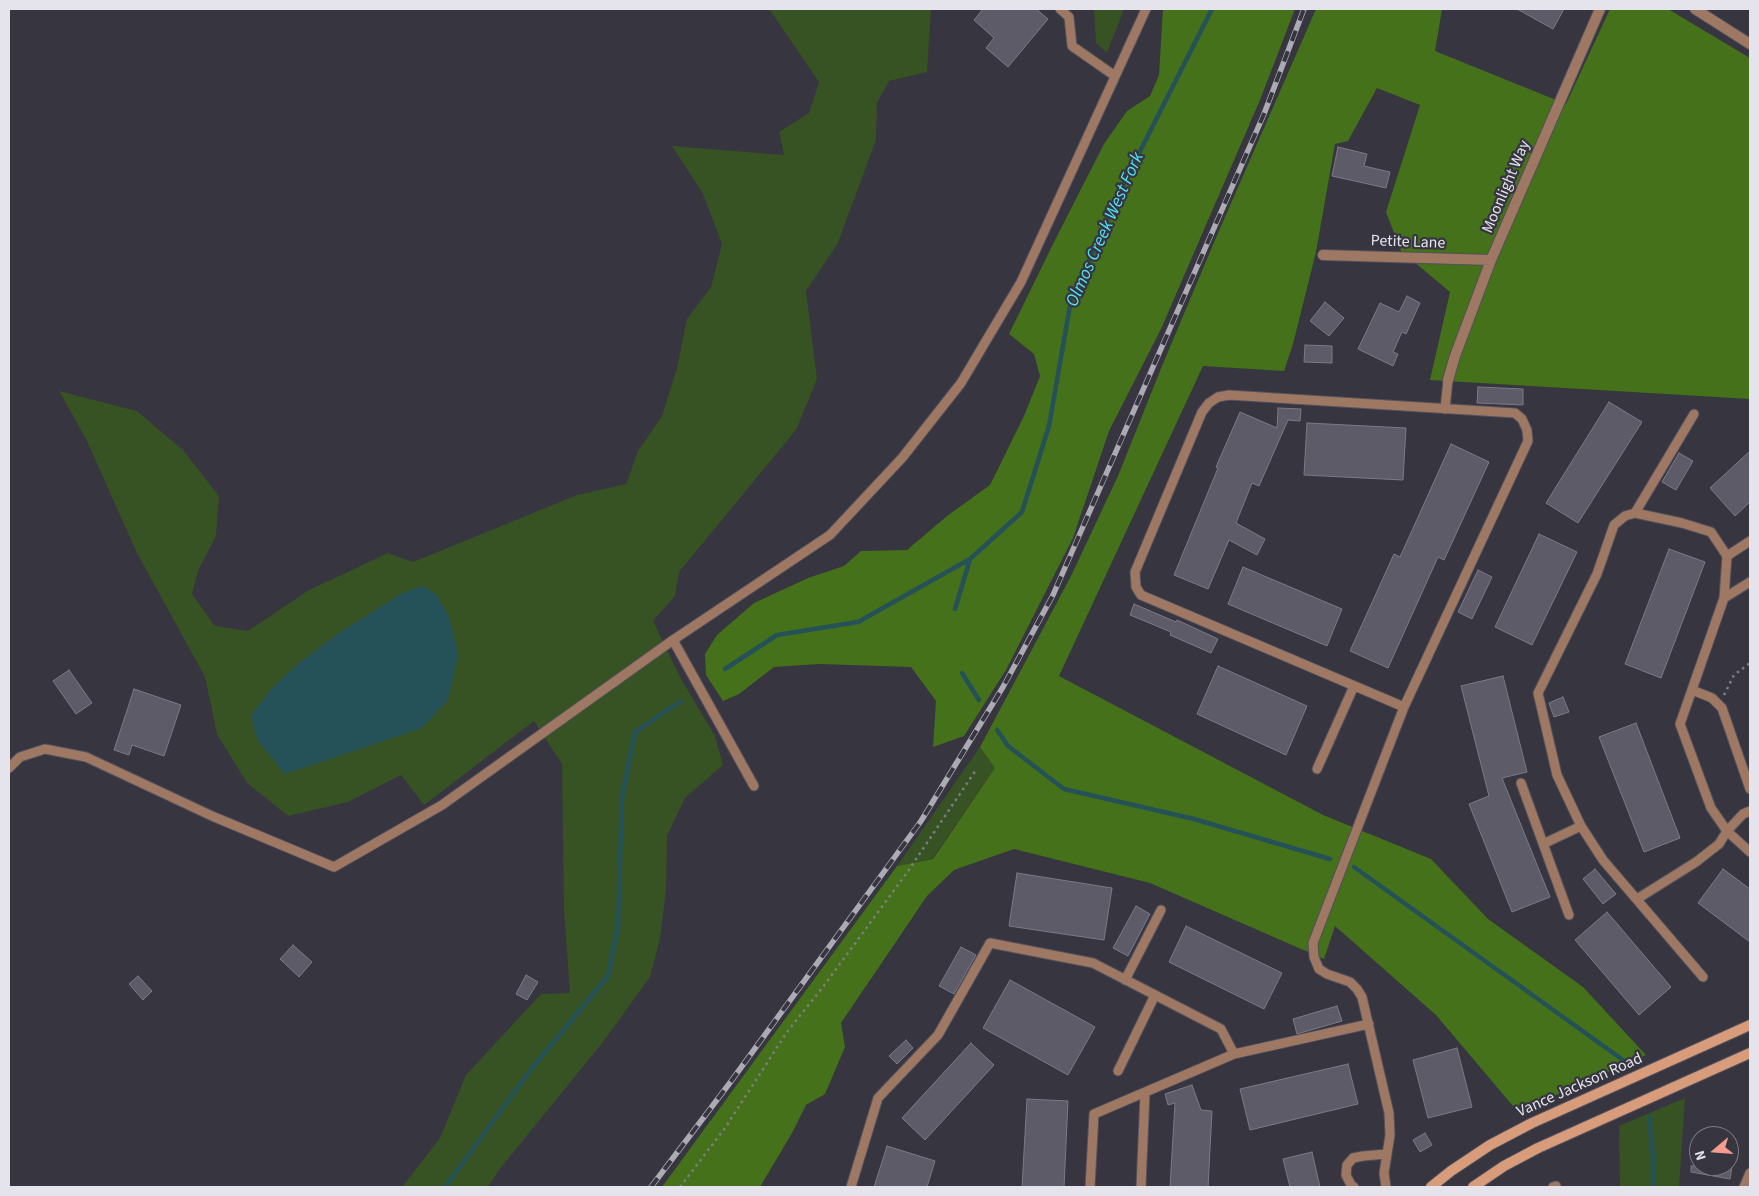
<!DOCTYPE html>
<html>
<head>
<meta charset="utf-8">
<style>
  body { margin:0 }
  #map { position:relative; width:1759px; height:1196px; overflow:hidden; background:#363540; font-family:"Source Sans 3",sans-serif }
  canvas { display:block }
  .frame { position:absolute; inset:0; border:10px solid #e5e4ec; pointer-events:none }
  .north { position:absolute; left:1689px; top:1126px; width:50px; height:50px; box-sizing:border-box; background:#363540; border:1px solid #7c7b85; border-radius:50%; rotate:252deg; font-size:14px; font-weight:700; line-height:20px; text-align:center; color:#e5e4ec }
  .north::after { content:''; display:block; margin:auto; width:18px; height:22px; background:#f59d8e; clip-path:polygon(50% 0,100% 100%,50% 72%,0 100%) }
</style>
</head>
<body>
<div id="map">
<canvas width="1759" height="1196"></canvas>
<div class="frame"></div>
<div class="north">N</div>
</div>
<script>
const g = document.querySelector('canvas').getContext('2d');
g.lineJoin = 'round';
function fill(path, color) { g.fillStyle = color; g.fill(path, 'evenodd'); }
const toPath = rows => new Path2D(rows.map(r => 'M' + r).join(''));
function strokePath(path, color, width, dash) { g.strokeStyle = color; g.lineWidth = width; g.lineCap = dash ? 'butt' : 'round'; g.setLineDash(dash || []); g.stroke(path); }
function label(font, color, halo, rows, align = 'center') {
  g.font = font + ' "Source Sans 3",sans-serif'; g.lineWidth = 4.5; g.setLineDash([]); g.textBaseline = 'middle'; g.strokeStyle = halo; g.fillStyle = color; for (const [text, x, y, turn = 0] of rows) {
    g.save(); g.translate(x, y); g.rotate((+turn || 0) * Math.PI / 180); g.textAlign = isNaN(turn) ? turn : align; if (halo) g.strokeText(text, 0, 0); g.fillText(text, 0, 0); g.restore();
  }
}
const green = toPath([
  [769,9,931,9,927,72,889,81,877,103,876,140,838,243,806,291,817,379,796,430,679,572,675,596,653,621,680,677,715,736,723,765,685,798,667,836,666,890,660,939,650,977,603,1042,499,1170,488,1187,402,1187,440,1138,466,1075,541,994,570,993,564,911,562,764,534,721,424,805,401,775,348,802,288,816,247,783,217,734,205,677,137,553,86,439,59,391,137,411,183,450,219,496,216,536,198,571,192,594,215,626,248,631,309,590,388,553,413,562,577,495,626,484,638,451,662,416,677,368,687,319,711,287,722,244,703,194,672,146,784,155,779,132,809,113,819,82],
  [1094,9,1124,9,1107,53,1096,43],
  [980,747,996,767,932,859,897,866],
  [1685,1098,1679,1187,1620,1187,1619,1126]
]);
const forest = toPath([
  [1163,9,1295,9,1260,100,1161,329,1109,431,1073,538,1006,670,964,736,933,747,936,701,911,667,819,664,774,667,739,694,723,701,706,675,705,654,717,635,754,603,808,578,844,566,861,551,907,550,947,516,990,485,1024,416,1040,376,1034,354,1009,334,1053,244,1104,144,1127,111,1150,96,1159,75],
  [1316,9,1442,9,1435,51,1566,104,1610,9,1668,9,1750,58,1750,399,1430,380,1450,292,1401,251,1386,212,1420,105,1377,88,1348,141,1335,144,1316,252,1293,344,1284,371,1203,366,1059,676,1323,815,1431,859,1488,919,1583,987,1646,1055,1518,1112,1436,1015,1335,926,1324,959,1150,883,1014,849,954,870,927,896,841,1023,845,1047,825,1094,806,1105,792,1133,760,1187,662,1187,897,866,933,859,995,768,980,747,1071,576,1118,476,1162,366,1215,240]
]);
const water = toPath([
  [423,586,435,593,449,616,458,655,448,700,422,728,285,774,257,740,251,715,273,687,299,663,339,633,404,592]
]);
const stream = toPath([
  [955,609,970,559],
  [725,669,777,635,858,622,970,559,1022,512,1049,426,1071,300,1127,177,1212,9],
  [962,673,979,700],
  [997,730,1008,746,1064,789,1194,819,1330,859],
  [1354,867,1623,1060],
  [1649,1117,1653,1158,1653,1187],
  [445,1187,532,1068,608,976,618,926,622,797,635,732,681,701]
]);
const building = toPath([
  [983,9,1036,9,1048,19,1008,67,986,48,994,38,974,20,983,9],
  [1517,9,1564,9,1553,29,1517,9],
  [1338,147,1367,154,1364,166,1390,172,1386,188,1332,176,1338,147],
  [1407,296,1420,303,1406,334,1402,332,1393,352,1398,354,1393,366,1358,349,1380,303,1399,312,1407,296],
  [1325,302,1344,318,1329,336,1310,321,1325,302],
  [1305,345,1332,346,1332,363,1304,362,1305,345],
  [1478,387,1523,389,1523,405,1477,403,1478,387],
  [1609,402,1642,422,1578,523,1546,503,1609,402],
  [1278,408,1301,409,1300,421,1288,420,1259,486,1252,483,1236,523,1265,539,1257,555,1229,540,1208,589,1174,575,1218,468,1216,467,1240,412,1277,428,1278,408],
  [1307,423,1406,428,1403,480,1304,475,1307,423],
  [1451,444,1489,462,1444,560,1438,557,1388,668,1350,651,1394,554,1400,557,1451,444],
  [1750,451,1750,502,1735,516,1710,488,1750,451],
  [1679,453,1693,461,1676,490,1662,482,1679,453],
  [1539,534,1577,552,1532,645,1495,627,1539,534],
  [1669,549,1705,562,1661,678,1625,664,1669,549],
  [1243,567,1342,609,1327,646,1228,604,1243,567],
  [1478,570,1492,577,1472,619,1458,612,1478,570],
  [1134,604,1176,622,1177,620,1218,639,1211,653,1170,635,1171,632,1130,615,1134,604],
  [1218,666,1307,706,1286,755,1197,714,1218,666],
  [69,670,92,703,76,714,53,681,69,670],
  [1503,676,1527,772,1502,778,1550,897,1512,912,1469,804,1489,796,1461,686,1503,676],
  [134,689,181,705,164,756,132,745,129,755,114,750,134,689],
  [1563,697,1569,712,1554,717,1549,703,1563,697],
  [1636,723,1680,838,1644,852,1599,737,1636,723],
  [1595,869,1616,894,1603,904,1583,879,1595,869],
  [1723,869,1750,889,1750,942,1698,903,1723,869],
  [1017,873,1112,888,1104,940,1009,926,1017,873],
  [1136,906,1150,914,1128,956,1113,948,1136,906],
  [1607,912,1671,987,1639,1015,1575,940,1607,912],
  [1186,926,1282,973,1264,1009,1169,962,1186,926],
  [293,945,312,962,299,977,280,959,293,945],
  [961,947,976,955,954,994,939,986,961,947],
  [526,975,538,982,527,1000,516,994,526,975],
  [138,976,152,991,143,1000,129,984,138,976],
  [1010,980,1095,1027,1068,1075,983,1028,1010,980],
  [1337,1006,1342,1021,1297,1034,1293,1019,1337,1006],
  [906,1040,913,1048,897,1064,889,1056,906,1040],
  [971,1043,994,1065,925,1140,902,1118,971,1043],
  [1457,1048,1472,1107,1428,1118,1413,1060,1457,1048],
  [1348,1064,1358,1104,1250,1130,1240,1089,1348,1064],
  [1192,1085,1201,1110,1212,1111,1208,1187,1170,1187,1175,1103,1168,1105,1165,1094,1192,1085],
  [1027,1099,1068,1101,1064,1187,1022,1187,1027,1099],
  [1425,1133,1432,1145,1420,1152,1413,1140,1425,1133],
  [887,1146,935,1161,927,1187,874,1187,887,1146],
  [1312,1152,1320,1187,1290,1187,1283,1159,1312,1152],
  [1691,1166,1732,1166,1730,1179,1691,1172,1691,1166]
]);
const path = toPath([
  [1724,695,1734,675,1750,663],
  [680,1187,725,1128,787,1032,826,983,906,874,976,770]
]);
const lane = toPath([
  [1060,9,1069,17,1072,46,1115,76],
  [1445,409,1448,380],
  [1635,513,1694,414],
  [1727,556,1750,541],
  [1724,598,1750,582],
  [673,640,754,786],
  [1692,690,1712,698,1722,708,1750,789],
  [9,768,20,757,45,749,86,757,212,816,334,867,442,805,673,640,830,535,902,458,961,383,1021,282,1146,9],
  [1317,769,1354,686],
  [1521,783,1569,915],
  [1543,844,1581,826],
  [1637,899,1696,862,1719,844,1727,831,1743,814,1750,811],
  [1703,977,1603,860,1581,826,1557,775,1538,693,1597,574,1614,525,1625,516,1635,513,1682,523,1711,532,1727,556,1724,598,1680,724,1711,808,1727,831,1750,852],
  [1125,980,1161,910],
  [1118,1071,1155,995],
  [851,1187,878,1098,938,1035,990,943,1093,963,1221,1029,1234,1054],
  [1090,1187,1094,1114,1234,1054,1369,1024],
  [1141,1187,1145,1093],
  [1354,1187,1351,1185,1346,1175,1347,1165,1353,1158,1363,1156,1387,1154],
  [1386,1187,1384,1173,1390,1135,1389,1113,1362,997,1357,989,1350,982,1327,974,1319,969,1314,957,1313,943,1404,707,1141,595,1136,587,1135,572,1202,412,1209,403,1218,397,1229,395,1515,413,1522,419,1527,430,1528,441,1404,707],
  [1553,1187,1556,1186],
  [1744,1187,1750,1173]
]);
const street = toPath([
  [1695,9,1750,44],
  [1323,255,1491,260],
  [1448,380,1455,356,1491,260,1600,9]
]);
const secondary = toPath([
  [1431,1187,1451,1171,1490,1145,1532,1123,1750,1025],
  [1473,1187,1504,1166,1538,1148,1750,1053]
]);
const rail = toPath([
  [651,1187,729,1084,921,821,1003,687,1053,595,1264,114,1304,9]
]);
const streetNames = [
  ["Moonlight Way",1507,187,-67],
  ["Petite Lane",1408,243,2],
  ["Vance Jackson Road",1580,1086,-24]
];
const waterNames = [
  ["Olmos Creek West Fork",1106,230,-66]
];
fill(green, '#375223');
fill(forest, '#447119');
fill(water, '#245258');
strokePath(stream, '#245258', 4.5);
fill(building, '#5c5b67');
strokePath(building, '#7b7a87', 1);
strokePath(lane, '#52515c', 11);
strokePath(street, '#52515c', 12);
strokePath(secondary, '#52515c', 12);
strokePath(path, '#7e7d87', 2.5, [2.5, 4]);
strokePath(lane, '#9e7863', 9);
strokePath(street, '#9e7863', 10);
strokePath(secondary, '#d89c7a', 10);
strokePath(rail, '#acabb4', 5.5);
strokePath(rail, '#363540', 4, [11]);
label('16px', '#e5e4ec', '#363540', streetNames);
label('italic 18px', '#50e3f7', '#363540', waterNames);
</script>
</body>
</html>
